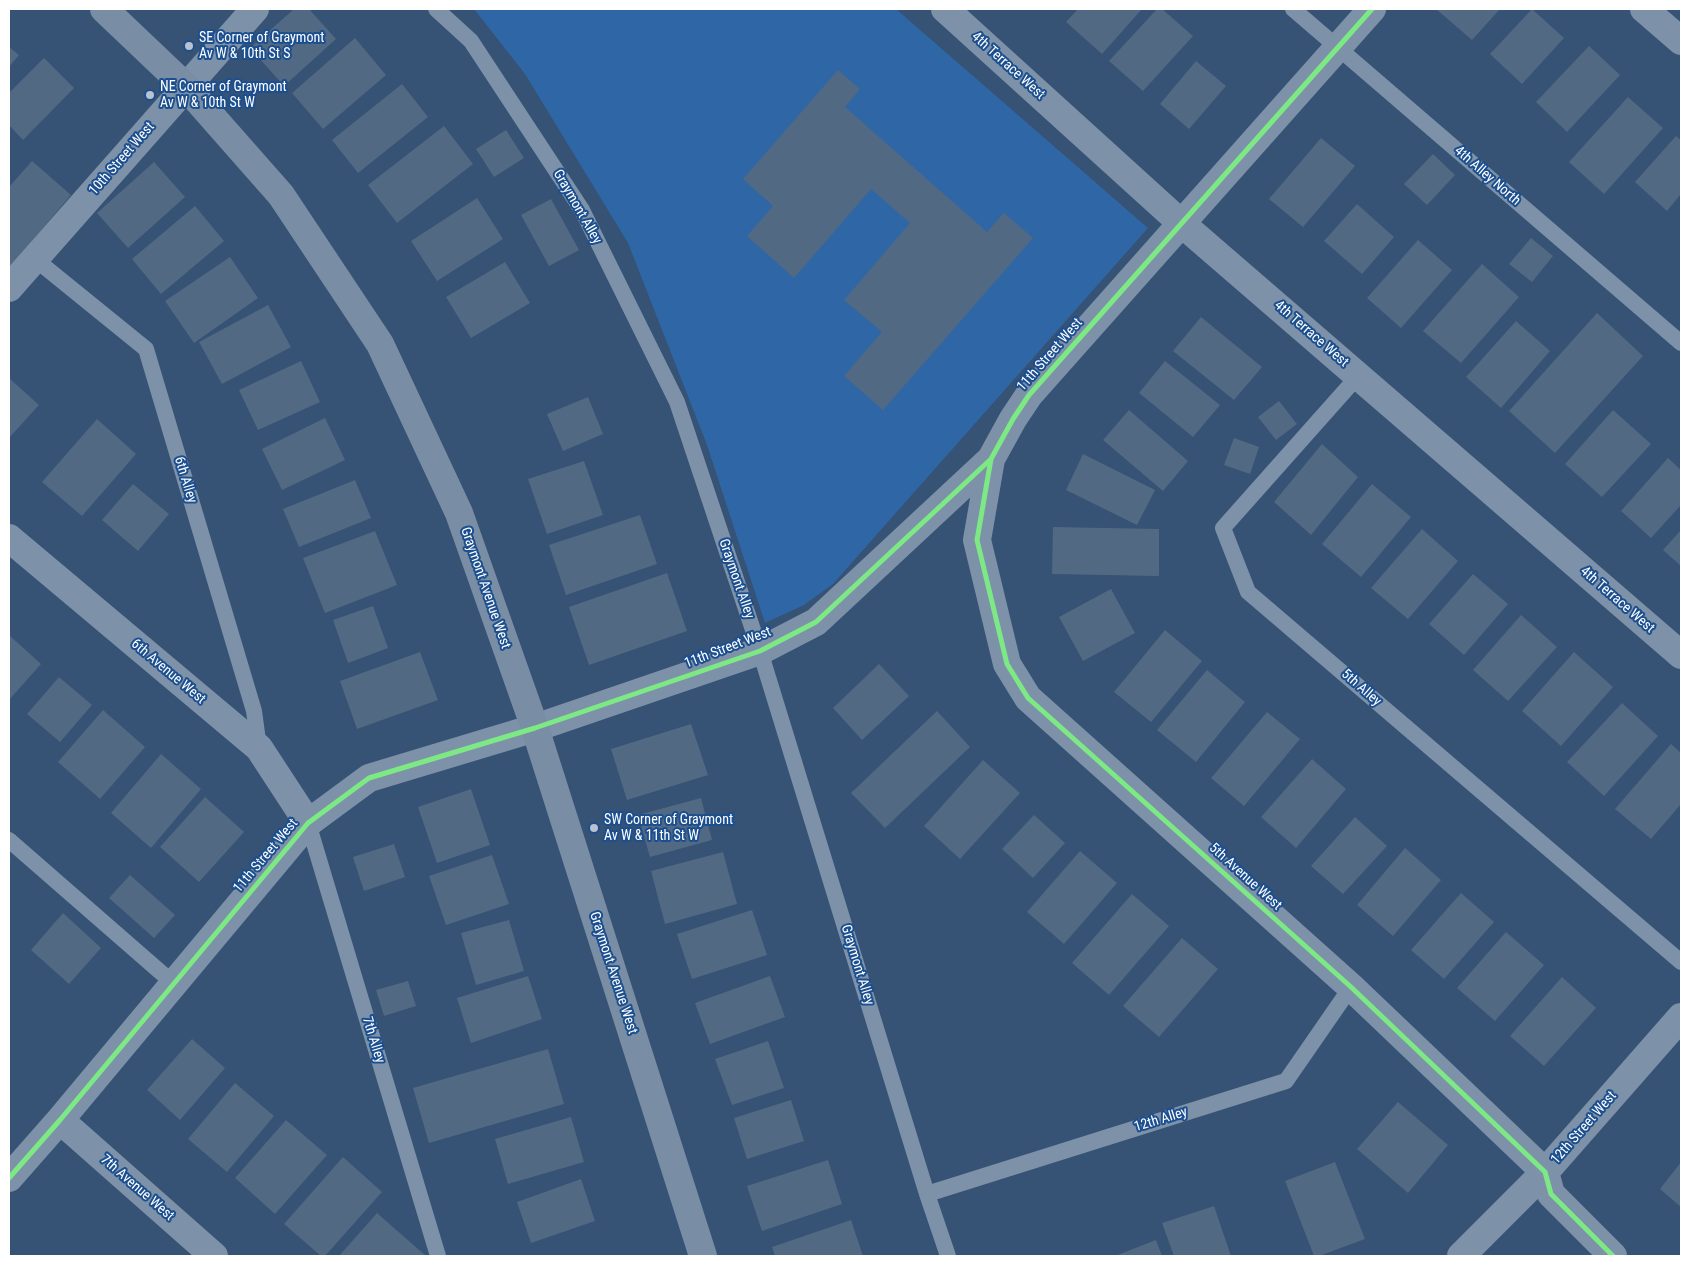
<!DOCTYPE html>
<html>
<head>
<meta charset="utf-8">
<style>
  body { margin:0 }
  #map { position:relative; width:1690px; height:1265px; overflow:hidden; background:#365274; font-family:"Roboto Condensed",sans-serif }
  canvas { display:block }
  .frame { position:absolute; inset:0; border:10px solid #fff; pointer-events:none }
</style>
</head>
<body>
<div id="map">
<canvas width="1690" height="1265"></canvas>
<div class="frame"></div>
</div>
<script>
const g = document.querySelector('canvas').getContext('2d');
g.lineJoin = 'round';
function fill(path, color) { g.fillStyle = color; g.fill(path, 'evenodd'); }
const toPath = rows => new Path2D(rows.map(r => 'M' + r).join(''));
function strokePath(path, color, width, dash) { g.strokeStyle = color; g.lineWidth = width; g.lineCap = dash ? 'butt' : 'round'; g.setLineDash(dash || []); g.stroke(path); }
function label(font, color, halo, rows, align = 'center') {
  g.font = font + ' "Roboto Condensed",sans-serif'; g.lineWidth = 4; g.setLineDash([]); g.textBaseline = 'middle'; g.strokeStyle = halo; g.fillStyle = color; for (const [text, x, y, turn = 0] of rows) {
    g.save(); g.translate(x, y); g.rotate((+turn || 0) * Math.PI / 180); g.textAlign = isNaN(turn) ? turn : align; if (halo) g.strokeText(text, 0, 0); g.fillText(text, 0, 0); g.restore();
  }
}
const green = toPath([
  [474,9,896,9,1148,228,833,584,804,605,765,623,707,445,628,243,525,74]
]);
const building = toPath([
  [294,9,309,9,336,39,284,86,250,48],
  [1078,9,1142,9,1102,54,1066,22],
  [1157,9,1162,9,1193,36,1143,91,1109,61],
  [1436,9,1500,9,1472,40],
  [1532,9,1564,38,1522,84,1490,54],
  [355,38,386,75,323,129,292,93],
  [1589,46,1620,75,1567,132,1536,102],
  [9,47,19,55,9,67],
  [44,58,74,88,23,140,9,125,9,93],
  [1196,61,1226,86,1189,129,1160,104],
  [838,70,860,89,845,107,987,232,1004,213,1033,238,883,410,844,376,882,332,844,300,910,223,871,189,794,278,747,236,773,206,743,179],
  [402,84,428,117,358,173,332,140],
  [1628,97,1663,128,1604,194,1569,162],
  [444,126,473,164,397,223,368,185],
  [506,130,524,158,494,177,476,149],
  [1676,136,1681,140,1681,194,1667,211,1635,182],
  [1321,138,1355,166,1303,227,1269,199],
  [1433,154,1455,175,1427,205,1404,184],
  [32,161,71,195,9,268,9,187],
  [154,162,185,197,128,248,97,213],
  [477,198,503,239,437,281,411,241],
  [551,199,579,250,549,266,521,215],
  [1357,204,1394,237,1362,274,1324,241],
  [195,206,224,241,161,294,132,259],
  [1531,238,1553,256,1532,282,1509,264],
  [1418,240,1452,270,1401,328,1367,298],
  [230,257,258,298,194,343,165,301],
  [505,262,530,303,471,338,446,297],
  [1482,264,1519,297,1461,363,1423,331],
  [268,305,291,347,222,384,199,342],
  [1597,313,1643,356,1555,453,1509,411],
  [1201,317,1262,367,1234,400,1173,351],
  [1516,321,1550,351,1501,408,1466,377],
  [301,361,320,402,258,430,239,390],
  [1165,361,1220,405,1193,437,1139,393],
  [9,378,39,405,9,438],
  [588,397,603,434,563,451,547,414],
  [1279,401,1297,424,1276,440,1258,417],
  [1129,410,1188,461,1163,491,1103,440],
  [1613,410,1651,444,1602,497,1565,464],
  [325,418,345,460,282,490,262,449],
  [97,419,136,454,82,516,42,482],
  [1234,438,1259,447,1250,474,1224,465],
  [1322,444,1358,477,1311,535,1274,502],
  [1083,454,1155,490,1137,525,1066,490],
  [1668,458,1681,470,1681,505,1651,538,1621,511],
  [584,461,603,515,547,534,528,479],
  [355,480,371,518,299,547,283,509],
  [133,484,169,514,138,551,102,520],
  [1372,484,1411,517,1361,577,1322,544],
  [640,515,657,564,566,595,549,545],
  [1053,527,1159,529,1159,576,1052,574],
  [1422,529,1458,561,1408,619,1371,588],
  [1681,530,1681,566,1663,550],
  [375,531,397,585,325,613,303,558],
  [667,573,687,631,589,665,569,607],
  [1473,574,1508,604,1464,655,1429,624],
  [1111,589,1135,633,1083,661,1059,617],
  [373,606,388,648,348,663,333,620],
  [1521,615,1557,647,1508,701,1473,670],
  [1165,630,1202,661,1151,722,1114,692],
  [9,635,41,664,9,700],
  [420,652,438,700,357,729,340,681],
  [1574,652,1613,687,1561,746,1522,711],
  [879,664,909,696,862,740,833,708],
  [1207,670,1245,702,1196,762,1157,730],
  [59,677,92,705,60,742,27,714],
  [1622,703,1658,736,1604,796,1567,762],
  [103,710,145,747,100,799,58,762],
  [937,711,970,747,885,828,851,793],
  [1267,712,1300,739,1244,806,1211,778],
  [691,724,708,775,627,800,611,749],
  [1671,744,1681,753,1681,804,1651,839,1615,809],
  [161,754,201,789,151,848,111,813],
  [1312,759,1346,789,1296,848,1261,817],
  [983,760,1020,793,960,859,924,826],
  [471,789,490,845,437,863,418,807],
  [205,797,244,832,199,882,160,847],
  [701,798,712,840,650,857,638,815],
  [1034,815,1065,843,1033,878,1002,849],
  [1355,817,1387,846,1343,894,1311,866],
  [394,844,405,877,364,891,353,857],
  [1405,848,1441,880,1393,936,1357,905],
  [1080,851,1117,883,1064,944,1027,912],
  [723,852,737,904,665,924,651,871],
  [492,855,509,904,446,925,429,876],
  [130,875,175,915,154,938,109,898],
  [1461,893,1494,922,1444,979,1411,950],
  [1132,894,1169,926,1109,995,1072,963],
  [752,910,767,955,692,979,677,934],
  [63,913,101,948,69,984,31,950],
  [509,920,524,971,476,985,461,933],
  [1506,932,1544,965,1495,1021,1457,988],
  [1182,938,1218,969,1159,1037,1123,1006],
  [528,976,542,1019,471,1043,457,998],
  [770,976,785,1017,710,1044,695,1003],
  [1562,977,1596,1008,1544,1066,1510,1036],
  [408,981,416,1006,384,1016,376,990],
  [192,1039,225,1068,180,1120,147,1090],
  [768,1041,784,1088,732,1105,715,1059],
  [548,1049,564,1104,429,1143,413,1088],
  [235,1083,274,1116,227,1172,188,1139],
  [791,1100,804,1141,747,1159,734,1118],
  [1398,1102,1448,1145,1408,1193,1357,1149],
  [571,1117,584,1162,508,1184,495,1139],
  [286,1120,327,1155,275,1214,235,1178],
  [343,1157,382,1192,325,1256,321,1256,284,1224],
  [828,1160,842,1204,762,1231,747,1186],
  [1335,1162,1365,1239,1319,1256,1314,1256,1285,1181],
  [1681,1162,1681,1207,1660,1189],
  [581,1179,595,1221,531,1243,517,1202],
  [1214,1206,1231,1256,1174,1256,1162,1223],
  [377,1213,426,1256,339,1256],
  [851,1220,863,1256,775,1256,772,1247],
  [1156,1240,1162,1256,1115,1256]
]);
const lane = toPath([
  [436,9,471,41,582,210,677,402,760,651,927,1194,948,1256],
  [1293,9,1681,343],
  [35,259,146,349,254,711,259,748],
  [1359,375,1223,528,1248,592,1681,962],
  [308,823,438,1256],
  [9,840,173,983],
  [927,1194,1286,1081,1351,987]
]);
const street = toPath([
  [945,9,1181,223,1681,655],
  [1644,9,1681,41],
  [9,288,255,9],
  [991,459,977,540,1007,664,1028,698,1351,987,1545,1172,1551,1194,1613,1256],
  [9,538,259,748,308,823],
  [60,1120,214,1256],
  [9,1178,60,1120,308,823,369,778,535,728,760,651,816,622,991,459,1013,419,1029,395,1372,9],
  [1461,1256,1545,1172,1681,1017]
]);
const secondary = toPath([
  [104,9,185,86,281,195,380,344,459,513,535,728,703,1256]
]);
const cycleway = toPath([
  [991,459,977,540,1007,664,1028,698,1351,987,1545,1172,1551,1194,1613,1256],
  [9,1178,60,1120,308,823,369,778,535,728,760,651,816,622,991,459,1013,419,1029,395,1372,9]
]);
const markers = [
  [189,46,5,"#b9c2ce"],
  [150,95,5,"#b9c2ce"],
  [594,828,5,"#b9c2ce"]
];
const poiNames = [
  ["SE Corner of Graymont",199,38],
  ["Av W & 10th St S",199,54],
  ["NE Corner of Graymont",160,87],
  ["Av W & 10th St W",160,103],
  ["SW Corner of Graymont",604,820],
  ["Av W & 11th St W",604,836]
];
const streetNames = [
  ["4th Terrace West",1008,66,42],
  ["10th Street West",122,159,-49],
  ["4th Alley North",1487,176,41],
  ["Graymont Alley",577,207,60],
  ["4th Terrace West",1311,334,41],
  ["11th Street West",1050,355,-49],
  ["6th Alley",185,480,73],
  ["Graymont Alley",736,579,71],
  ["Graymont Avenue West",485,588,71],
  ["4th Terrace West",1617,600,41],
  ["11th Street West",728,648,-21],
  ["6th Avenue West",168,672,40],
  ["5th Alley",1361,688,41],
  ["11th Street West",266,856,-50],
  ["5th Avenue West",1245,877,42],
  ["Graymont Alley",857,965,73],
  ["Graymont Avenue West",613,973,72],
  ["7th Alley",373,1040,73],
  ["12th Alley",1161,1120,-17],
  ["12th Street West",1584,1128,-49],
  ["7th Avenue West",137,1188,41]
];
fill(green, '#2f66a5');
fill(building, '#526984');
strokePath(lane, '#7d92a8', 16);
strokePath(street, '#7d92a8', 28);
strokePath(secondary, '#798da4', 28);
strokePath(cycleway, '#7ce984', 5);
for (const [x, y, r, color] of markers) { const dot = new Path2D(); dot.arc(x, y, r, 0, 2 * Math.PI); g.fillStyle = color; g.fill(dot); strokePath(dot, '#1b4f8f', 2); }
label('14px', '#fff', '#1b4f8f', poiNames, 'left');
label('14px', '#fff', '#1b4f8f', streetNames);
</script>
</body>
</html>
